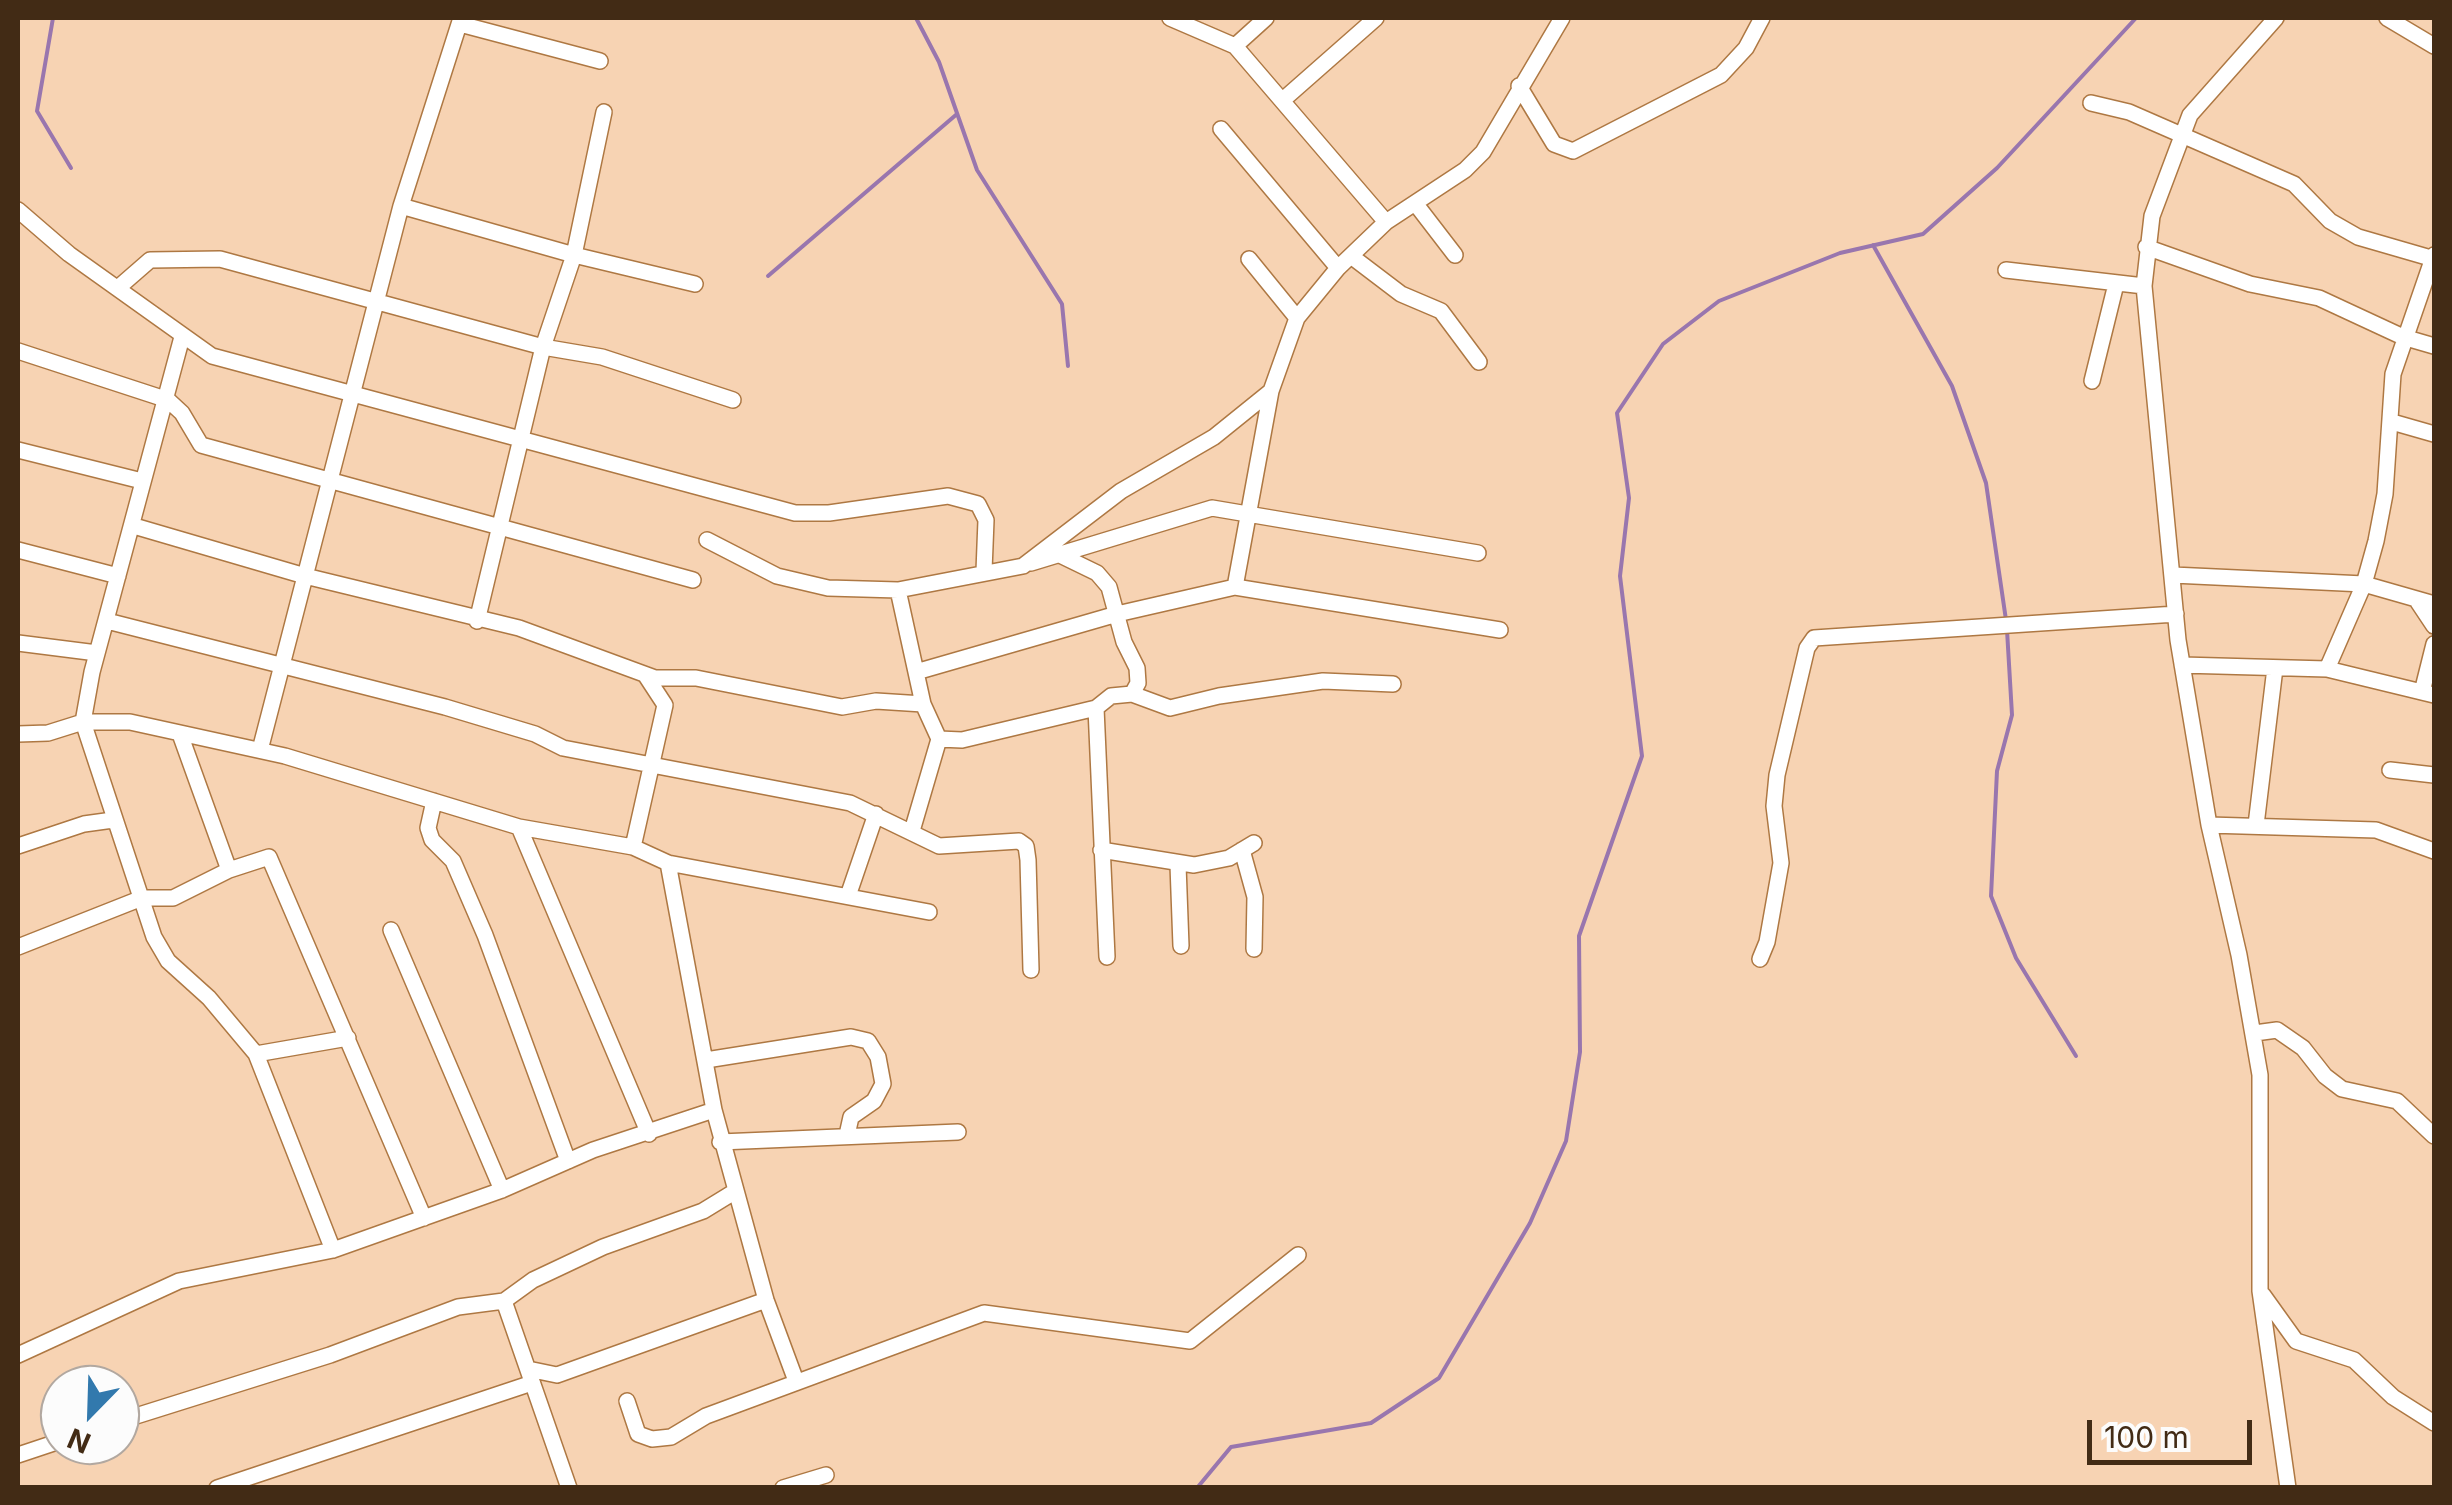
<!DOCTYPE html>
<html>
<head>
<meta charset="utf-8">
<style>
  body { margin:0 }
  #map { position:relative; width:2452px; height:1505px; overflow:hidden; background:#f7d3b3; font-family:Inter,sans-serif }
  canvas { display:block }
  .frame { position:absolute; inset:0; border:20px solid #422b15; pointer-events:none }
  .north { position:absolute; left:40px; top:1365px; width:100px; height:100px; box-sizing:border-box; background:#fcfcfc; border:2px solid #b2a8a0; border-radius:50%; rotate:203deg; font-size:28px; font-weight:700; line-height:40px; text-align:center; color:#422b15 }
  .north::after { content:''; display:block; margin:auto; width:35px; height:45px; background:#3279ad; clip-path:polygon(50% 0,100% 100%,50% 72%,0 100%) }
  .scale { position:absolute; left:2087px; top:1420px; width:165px; height:45px; box-sizing:border-box; border:5px solid #422b15; border-top:0; padding-left:12px; font-size:30px; line-height:35px; white-space:nowrap; color:#422b15; -webkit-text-stroke:8px #fcfcfc; paint-order:stroke }
</style>
</head>
<body>
<div id="map">
<canvas width="2452" height="1505"></canvas>
<div class="frame"></div>
<div class="north">N</div>
<div class="scale">100 m</div>
</div>
<script>
const g = document.querySelector('canvas').getContext('2d');
g.lineJoin = 'round';
const toPath = rows => new Path2D(rows.map(r => 'M' + r).join(''));
function strokePath(path, color, width, dash) { g.strokeStyle = color; g.lineWidth = width; g.lineCap = dash ? 'butt' : 'round'; g.setLineDash(dash || []); g.stroke(path); }
const stream = toPath([
  [53,18,37,111,71,168],
  [916,18,939,62,977,170,1062,304,1068,366],
  [1873,245,1952,386,1986,483,2006,620],
  [768,276,957,114],
  [2007,630,2012,715,1997,771,1991,896,2016,958,2076,1056],
  [1197,1488,1231,1447,1371,1423,1439,1378,1530,1223,1566,1141,1580,1052,1579,936,1642,756,1620,576,1629,498,1617,413,1663,344,1719,301,1840,253,1923,234,1997,168,2136,18]
]);
const minor = toPath([
  [1170,18,1235,46,1386,222],
  [2276,18,2190,115,2152,216,2144,286,2178,640,2209,825,2239,955,2260,1075,2260,1291,2288,1488],
  [2387,18,2434,46],
  [460,24,600,61],
  [1235,46,1266,18],
  [1519,86,1554,144,1573,151,1721,75,1746,48,1762,18],
  [1284,99,1376,18],
  [2091,103,2129,112,2294,184,2330,221,2358,237,2434,259],
  [1221,129,1338,268],
  [1415,203,1455,255],
  [401,206,574,255,695,284],
  [18,210,69,254,212,356,795,513,829,513,948,496,978,504,986,520,984,571],
  [2146,247,2250,284,2319,298,2403,337,2434,346],
  [1351,256,1401,294,1441,311,1479,362],
  [1249,259,1297,318],
  [2006,270,2144,286],
  [119,287,150,260,220,259,543,347,602,357,733,400],
  [182,337,92,672,83,722,154,937,168,961,209,998,256,1054,333,1250],
  [18,351,168,400,182,413,201,445,693,580],
  [2092,381,2116,284],
  [2392,422,2434,434],
  [18,450,142,481],
  [134,526,305,576,519,628,655,678,696,678,842,707,876,701,923,704,898,590],
  [707,540,777,576,828,588,898,590,1023,566,1121,491,1214,437,1271,391,1297,318,1338,268,1386,222,1465,170,1483,152,1562,18],
  [18,550,118,576],
  [1062,556,1097,573,1109,587,1124,642,1137,668,1138,683,1132,694],
  [1031,563,1212,508,1478,553],
  [2173,575,2364,584,2434,604],
  [1235,587,1271,391],
  [2418,602,2434,626],
  [107,621,445,707,535,734,563,748,850,803,939,846,1019,841,1026,846,1028,860,1031,970],
  [477,621,543,347,574,255,604,112],
  [18,643,97,653],
  [2182,665,2327,669,2434,695],
  [2327,669,2364,584,2376,541,2385,494,2393,374,2434,255],
  [916,672,1117,614,1235,587,1500,630],
  [2422,692,2434,644],
  [923,704,939,739,962,740,1096,708,1111,696,1132,694,1170,708,1219,696,1323,681,1393,684],
  [1096,708,1107,957],
  [18,734,48,733,83,722,130,722,285,756,519,827,633,847,668,863,929,912],
  [180,734,229,870],
  [260,750,401,206,461,18],
  [2390,770,2434,775],
  [434,801,428,828,432,840,453,861,485,935,568,1161],
  [2209,825,2376,830,2434,851],
  [2256,825,2275,668],
  [519,827,649,1134],
  [912,831,939,739],
  [18,846,84,824,113,820],
  [633,847,665,705,646,676],
  [1101,850,1194,865,1229,858,1254,843],
  [1242,850,1255,897,1254,949],
  [668,863,714,1110],
  [1178,865,1181,946],
  [848,896,876,814],
  [391,930,502,1190],
  [18,947,142,898,173,898,229,870,269,857,424,1218],
  [1760,959,1767,942,1781,863,1774,806,1777,775,1807,648,1814,638,2176,614],
  [2255,1033,2277,1030,2303,1048,2325,1076,2342,1089,2397,1101,2434,1136],
  [256,1054,348,1038],
  [706,1060,851,1037,868,1041,878,1057,883,1084,874,1101,851,1117,847,1135],
  [720,1142,958,1132],
  [2263,1295,2296,1341,2354,1360,2393,1397,2434,1423],
  [504,1301,569,1488],
  [18,1355,179,1281,333,1250,502,1190,593,1150,714,1110,766,1300,796,1381],
  [528,1369,557,1375,766,1300],
  [627,1401,638,1434,652,1439,671,1437,706,1416,984,1313,1190,1341,1298,1255],
  [120,1421,330,1355,458,1307,504,1301,533,1280,603,1247,703,1211,734,1192],
  [18,1455,60,1441],
  [217,1488,532,1383],
  [783,1488,826,1475]
]);
strokePath(stream, '#9976ae', 4);
strokePath(minor, '#ae7843', 18);
strokePath(minor, '#fff', 15);
</script>
</body>
</html>
